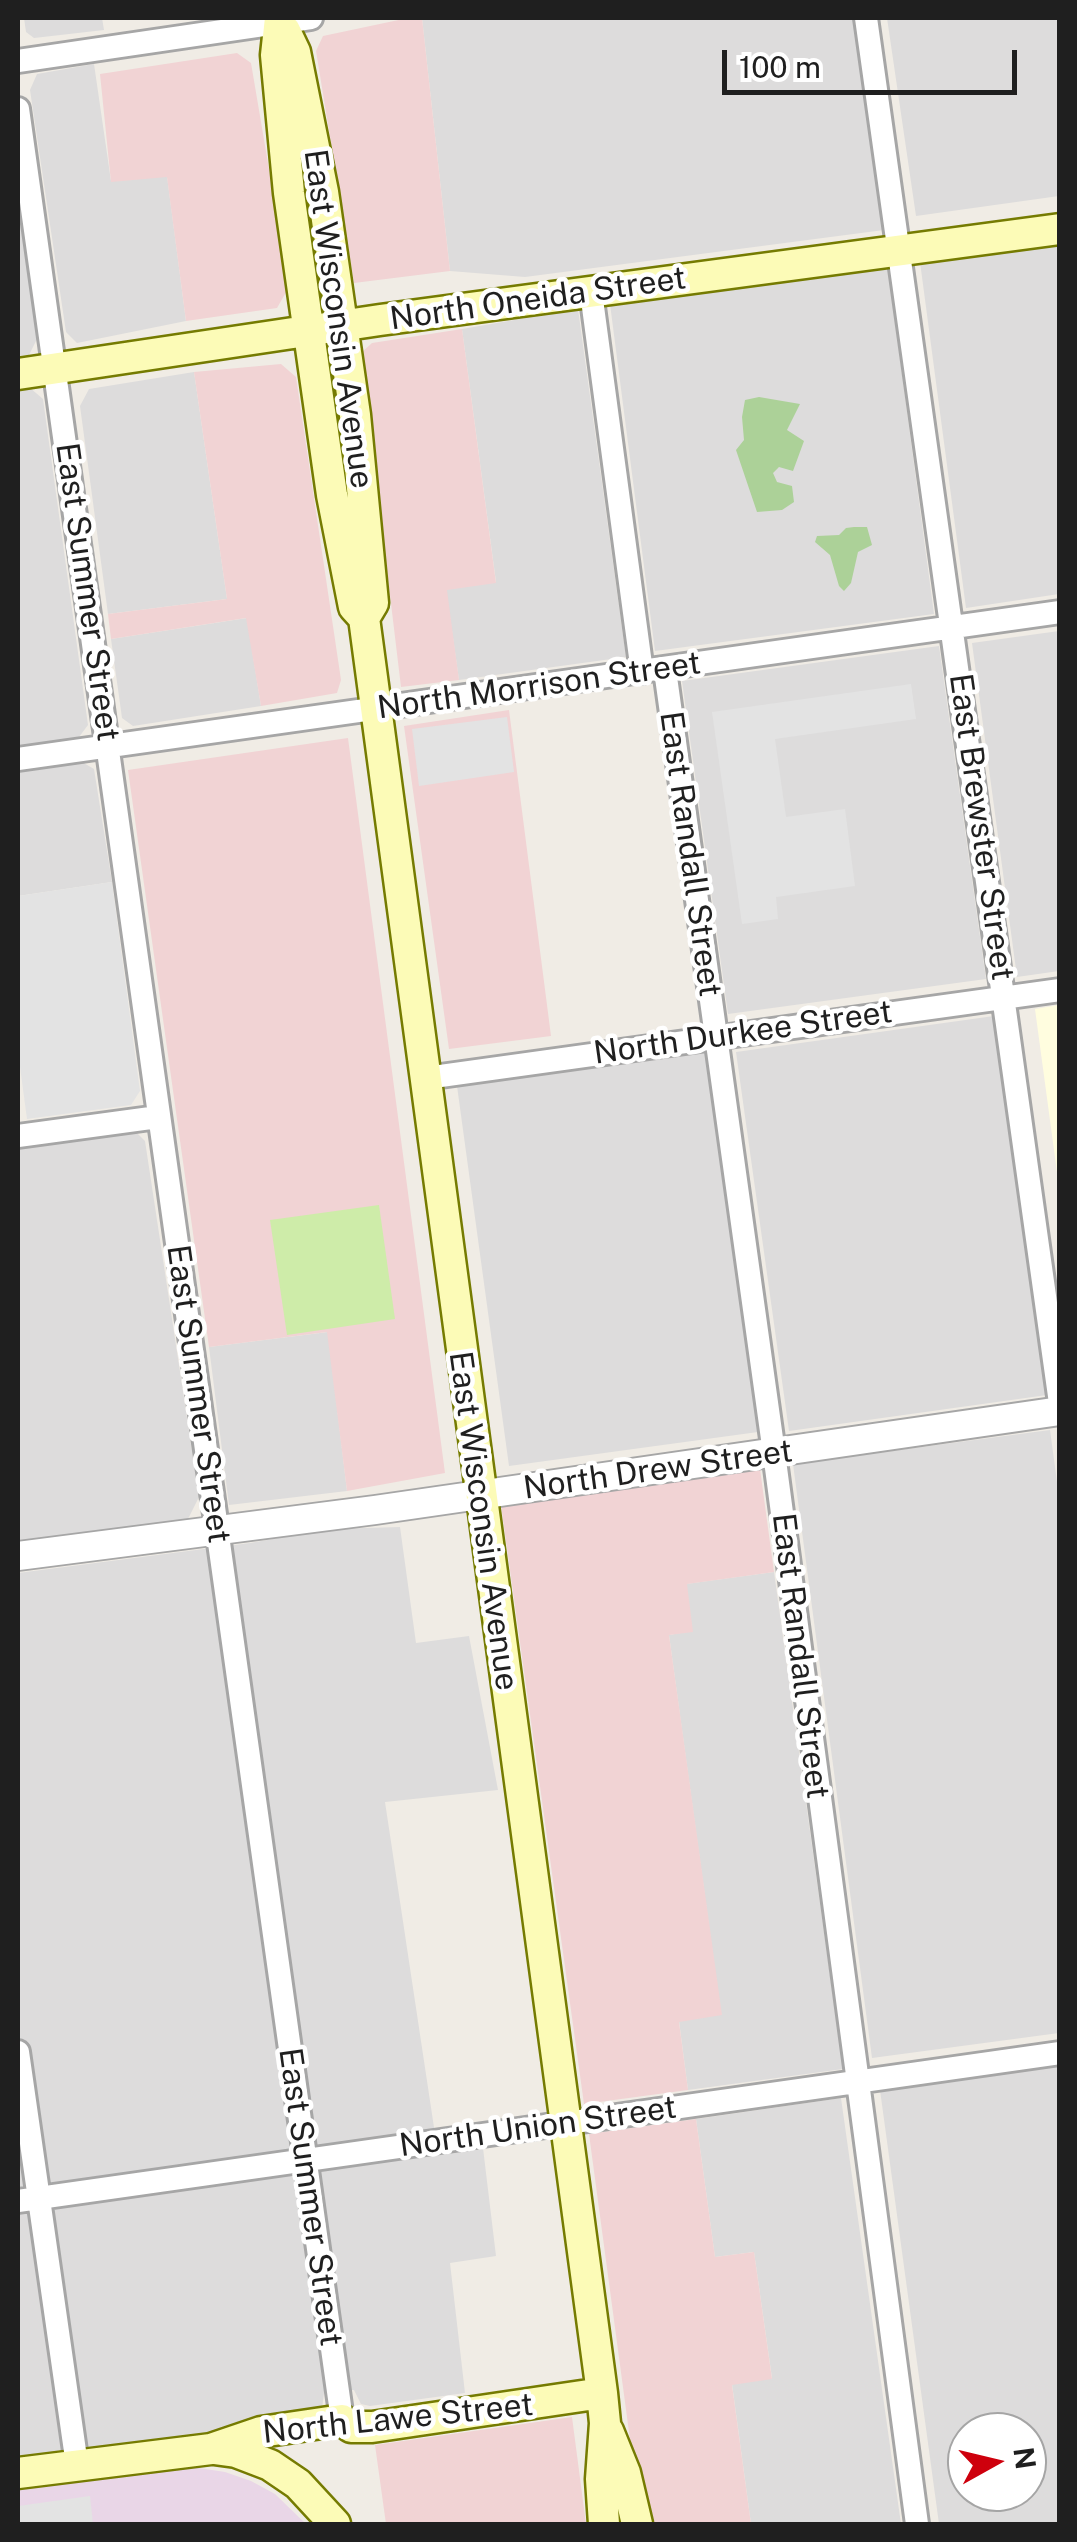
<!DOCTYPE html>
<html>
<head>
<meta charset="utf-8">
<style>
  body { margin:0 }
  #map { position:relative; width:1077px; height:2542px; overflow:hidden; background:#f0ece5; font-family:"Public Sans",sans-serif }
  canvas { display:block }
  .frame { position:absolute; inset:0; border:20px solid #1f1f1f; pointer-events:none }
  .north { position:absolute; left:947px; top:2412px; width:100px; height:100px; box-sizing:border-box; background:#fff; border:2px solid #a5a5a5; border-radius:50%; rotate:82deg; font-size:28px; font-weight:700; line-height:40px; text-align:center; color:#1f1f1f }
  .north::after { content:''; display:block; margin:auto; width:35px; height:45px; background:#ce000d; clip-path:polygon(50% 0,100% 100%,50% 72%,0 100%) }
  .scale { position:absolute; left:722px; top:50px; width:295px; height:45px; box-sizing:border-box; border:5px solid #1f1f1f; border-top:0; padding-left:12px; font-size:30px; line-height:35px; white-space:nowrap; color:#1f1f1f; -webkit-text-stroke:8px #fff; paint-order:stroke }
</style>
</head>
<body>
<div id="map">
<canvas width="1077" height="2542"></canvas>
<div class="frame"></div>
<div class="north">N</div>
<div class="scale">100 m</div>
</div>
<script>
const g = document.querySelector('canvas').getContext('2d');
g.lineJoin = 'round';
function fill(path, color) { g.fillStyle = color; g.fill(path, 'evenodd'); }
const toPath = rows => new Path2D(rows.map(r => 'M' + r).join(''));
function strokePath(path, color, width, dash) { g.strokeStyle = color; g.lineWidth = width; g.lineCap = dash ? 'butt' : 'round'; g.setLineDash(dash || []); g.stroke(path); }
function label(font, color, halo, rows, align = 'center') {
  g.font = font + ' "Public Sans",sans-serif'; g.lineWidth = 9; g.setLineDash([]); g.textBaseline = 'middle'; g.strokeStyle = halo; g.fillStyle = color; for (const [text, x, y, turn = 0] of rows) {
    g.save(); g.translate(x, y); g.rotate((+turn || 0) * Math.PI / 180); g.textAlign = isNaN(turn) ? turn : align; if (halo) g.strokeText(text, 0, 0); g.fillText(text, 0, 0); g.restore();
  }
}
const residential = toPath([
  [24,18,102,18,104,30,34,38,26,32],
  [422,18,854,18,884,230,525,277,450,271],
  [887,18,1059,18,1059,196,916,216],
  [94,64,111,181,167,176,186,321,77,343,66,332,30,90,37,74],
  [18,206,37,339,29,355,18,356],
  [1059,242,1059,594,966,608,920,262],
  [888,269,934,614,655,651,610,304],
  [578,309,626,657,459,680,446,589,496,582,462,329],
  [194,372,227,599,108,614,80,406,89,389],
  [29,387,43,399,88,725,79,737,18,746,18,389],
  [247,618,261,706,133,726,122,718,111,639],
  [1059,631,1059,971,1017,977,972,643],
  [939,646,986,979,728,1014,682,681],
  [82,762,94,769,112,882,18,896,18,771],
  [994,1016,1047,1395,789,1431,736,1052],
  [707,1052,758,1432,509,1466,457,1086],
  [135,1131,145,1141,199,1497,186,1523,18,1543,18,1149],
  [328,1332,347,1491,229,1505,209,1347],
  [1050,1430,1060,1504,1059,2033,872,2058,793,1464],
  [400,1527,416,1643,469,1636,498,1790,385,1802,438,2154,483,2148,496,2256,450,2263,465,2393,370,2406,361,2404,354,2390,324,2393,322,2409,278,2424,18,2459,18,1573,250,1543,330,1529],
  [774,1572,843,2069,688,2090,679,2021,721,2014,669,1635,692,1631,686,1584],
  [1059,2066,1059,2524,939,2524,880,2090],
  [967,2432,1027,2432,1027,2492,967,2492],
  [841,2098,901,2524,751,2524,732,2384,772,2378,754,2252,715,2257,696,2119]
]);
const commercial = toPath([
  [408,18,422,18,450,271,354,283,316,51,323,36],
  [237,53,251,63,289,287,277,308,186,321,167,177,111,182,100,74],
  [462,329,496,583,447,590,459,680,401,687,361,353,372,343],
  [281,364,296,377,341,680,337,693,261,706,246,618,111,639,108,614,227,599,194,372],
  [509,710,551,1036,449,1049,404,726],
  [348,738,445,1473,347,1491,327,1332,209,1347,128,770],
  [760,1469,774,1572,687,1584,693,1632,669,1635,722,2015,679,2022,688,2090,584,2104,501,1505],
  [696,2119,715,2257,754,2252,772,2379,732,2385,751,2524,655,2524,652,2513,638,2499,589,2134],
  [572,2417,586,2524,386,2524,375,2445]
]);
const industrial = toPath([
  [186,2466,225,2472,251,2481,275,2494,306,2524,18,2524,18,2488]
]);
const education = toPath([
  [1059,1005,1060,1005,1059,1187,1035,1009]
]);
const grass = toPath([
  [379,1205,395,1319,287,1335,270,1220]
]);
const forest = toPath([
  [759,397,800,404,787,430,804,441,793,471,779,467,773,473,777,482,792,486,794,502,782,510,757,512,736,450,744,440,742,417,745,400],
  [854,527,867,527,872,545,858,552,851,583,844,591,839,586,830,555,815,542,817,536,839,535,846,528]
]);
const parking = toPath([
  [911,684,916,719,775,739,786,817,845,809,855,886,776,897,778,919,742,924,712,712],
  [507,717,514,772,419,786,412,729],
  [112,882,140,1091,131,1105,27,1119,18,1052,18,896],
  [90,2496,93,2524,18,2524,18,2506]
]);
const minor = toPath([
  [866,18,1060,1403],
  [18,61,311,18],
  [18,109,342,2420],
  [591,292,642,672],
  [665,670,774,1453,917,2524],
  [18,759,1060,612],
  [426,1078,1060,990],
  [18,1136,158,1117],
  [18,2052,77,2465],
  [18,2201,1060,2053]
]);
const tertiary = toPath([
  [18,1556,375,1510,1060,1411]
]);
const secondary = toPath([
  [280,18,276,55,289,193,332,495,354,607,364,618,602,2393,605,2423,601,2479,604,2524],
  [285,31,295,52,323,192,355,415,373,603,364,618],
  [18,374,380,320,1060,229],
  [608,2431,625,2473,637,2524],
  [214,2449,236,2452,270,2465,298,2484,335,2524],
  [18,2473,211,2449,261,2432,342,2420,351,2427,372,2427,602,2393]
]);
const streetNames = [
  ["North Oneida Street",538,299,-8],
  ["East Wisconsin Avenue",338,319,82],
  ["East Summer Street",87,592,82],
  ["North Morrison Street",539,686,-8],
  ["East Brewster Street",981,827,82],
  ["East Randall Street",690,854,82],
  ["North Durkee Street",743,1033,-8],
  ["East Summer Street",198,1394,82],
  ["North Drew Street",658,1470,-8],
  ["East Wisconsin Avenue",483,1521,82],
  ["East Randall Street",800,1656,83],
  ["North Union Street",538,2127,-8],
  ["East Summer Street",310,2197,82],
  ["North Lawe Street",398,2419,-6]
];
fill(residential, '#dddcdc');
fill(commercial, '#f1d3d4');
fill(industrial, '#e9d6e7');
fill(education, '#fffddf');
fill(grass, '#ceeca9');
fill(forest, '#acd198');
fill(parking, '#e3e3e3');
strokePath(minor, '#a6a6a6', 28);
strokePath(tertiary, '#a6a6a6', 32);
strokePath(secondary, '#757b01', 35);
strokePath(minor, '#fff', 22);
strokePath(tertiary, '#fff', 28);
strokePath(secondary, '#fcfbb7', 30);
label('32px', '#1f1f1f', '#fff', streetNames);
</script>
</body>
</html>
